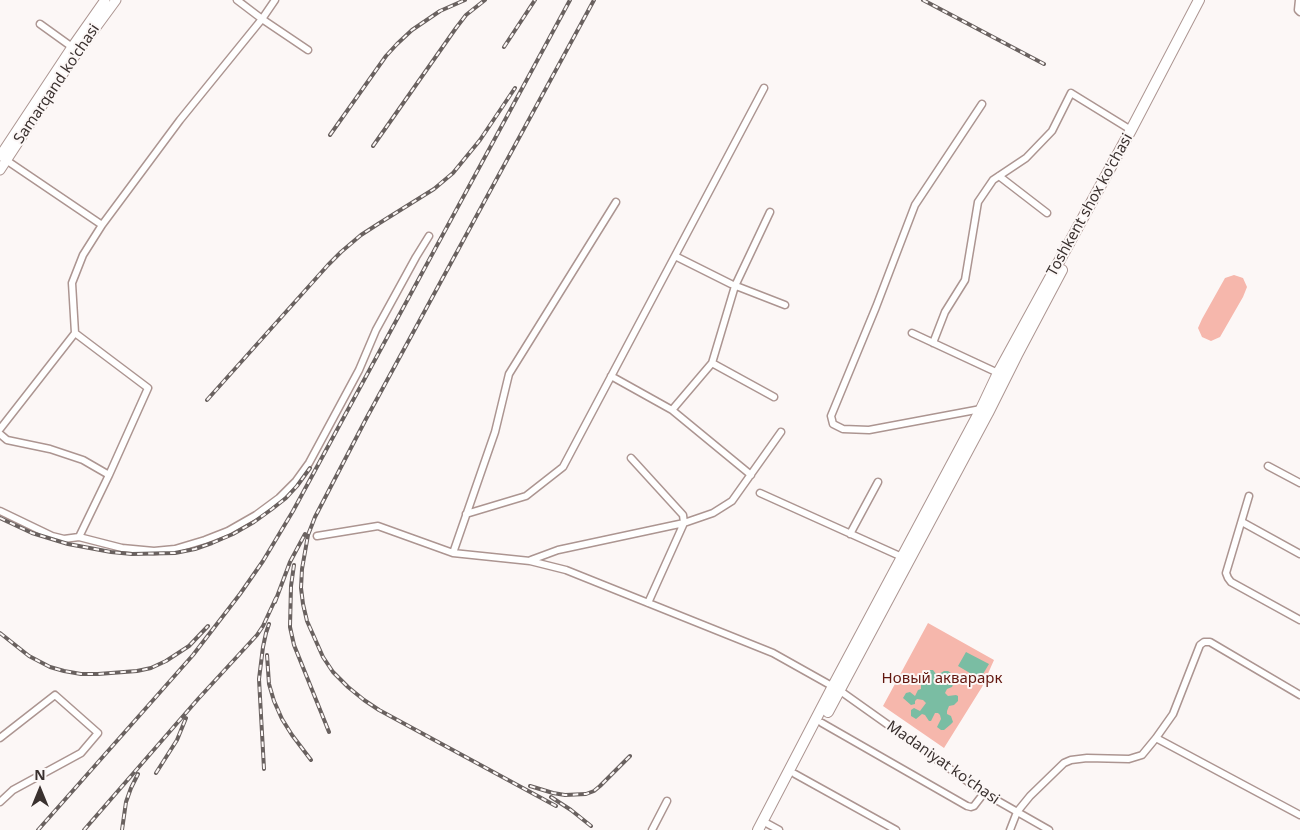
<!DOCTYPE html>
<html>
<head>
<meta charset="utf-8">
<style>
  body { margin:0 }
  #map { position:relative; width:1300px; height:830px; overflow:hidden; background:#fcf7f6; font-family:"Noto Sans",sans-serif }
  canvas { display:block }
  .north { position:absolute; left:15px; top:765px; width:50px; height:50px; -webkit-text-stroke:4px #fcf7f6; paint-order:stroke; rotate:0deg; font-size:14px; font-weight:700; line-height:20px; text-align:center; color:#3a312f }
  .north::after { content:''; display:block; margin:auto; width:18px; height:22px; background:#3a312f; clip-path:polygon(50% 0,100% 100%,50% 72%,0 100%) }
</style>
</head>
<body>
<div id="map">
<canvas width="1300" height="830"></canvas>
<div class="north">N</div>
</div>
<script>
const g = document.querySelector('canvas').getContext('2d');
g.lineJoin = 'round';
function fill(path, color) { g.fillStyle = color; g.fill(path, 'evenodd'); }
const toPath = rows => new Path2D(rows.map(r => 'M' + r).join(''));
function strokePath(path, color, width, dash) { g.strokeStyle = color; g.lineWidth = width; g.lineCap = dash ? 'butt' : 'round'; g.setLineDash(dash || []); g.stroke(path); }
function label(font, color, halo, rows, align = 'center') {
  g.font = font + ' "Noto Sans",sans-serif'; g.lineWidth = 4; g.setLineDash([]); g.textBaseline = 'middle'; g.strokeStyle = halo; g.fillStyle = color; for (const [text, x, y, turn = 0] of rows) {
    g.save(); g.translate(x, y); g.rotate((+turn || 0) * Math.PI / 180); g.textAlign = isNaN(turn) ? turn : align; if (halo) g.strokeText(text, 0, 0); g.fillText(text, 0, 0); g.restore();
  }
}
const green = toPath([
  [1234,275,1243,278,1247,287,1243,297,1220,337,1211,341,1202,337,1198,328,1202,319,1225,278],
  [928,623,994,660,982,687,944,748,883,706]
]);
const water = toPath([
  [966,652,989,664,980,679,958,666],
  [930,670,933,670,936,674,939,674,944,671,948,671,951,673,954,679,954,682,952,687,947,689,945,693,948,696,956,695,958,696,958,701,954,705,949,706,947,711,947,714,951,716,953,722,950,725,944,730,941,730,937,727,941,719,940,715,938,713,935,713,931,721,929,721,925,715,922,714,916,719,911,716,911,710,914,708,920,711,926,703,923,700,917,699,915,701,915,704,911,705,903,698,906,693,910,692,915,696,918,690,921,689,921,678,925,673]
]);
const minor = toPath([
  [237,0,262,19,308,50],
  [1299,0,1298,10,1300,12],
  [40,24,72,47],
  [6,160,102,225],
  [999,176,1047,213],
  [675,256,731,284,785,305],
  [75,333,148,388,109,475,79,537],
  [912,333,998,373],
  [933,343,945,312,965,280,978,202,993,180,1026,158,1052,131,1071,93,1131,130],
  [712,363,774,397],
  [611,376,672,410,751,475],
  [981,409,869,430,843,429,833,424,831,416,876,307,915,205,982,104],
  [672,410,712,363,735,286,770,212],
  [0,429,75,333,72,283,83,255,102,225,180,120,262,19,275,0],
  [0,434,7,440,50,449,83,460,109,475],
  [631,458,683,515,684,523,648,603],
  [1268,466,1300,483],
  [760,493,902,557],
  [1249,496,1226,573,1228,578,1231,582,1300,620],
  [0,511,52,536,64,539,79,537,122,548,154,551,175,549,205,540,228,531,256,515,279,498,296,481,309,463,359,370,376,330,416,257,429,236],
  [466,514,526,496,563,467,764,88],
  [1242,522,1300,554],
  [850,534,878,482],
  [317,536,378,526,453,553,530,561,566,570,773,653,839,690,984,793,1049,830],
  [453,553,495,432,509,374,616,202],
  [531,560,558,550,684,523,713,513,732,501,781,432],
  [822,723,967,806,971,807,974,806,984,793],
  [0,738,55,695,98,733,81,753,13,790,0,802],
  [1156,738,1300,815],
  [795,774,896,830],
  [768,824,779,830],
  [652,830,667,801],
  [1010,830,1017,812,1030,796,1064,763,1071,760,1087,758,1129,759,1142,755,1156,738,1173,714,1200,645,1204,642,1210,642,1300,695]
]);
const secondary = toPath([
  [0,156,72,47,105,0],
  [0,170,72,60,116,0]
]);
const primary = toPath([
  [828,712,988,413,1017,355,1062,270],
  [758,830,833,686,981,409,998,373,1131,130,1199,0]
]);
const rail = toPath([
  [923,0,1044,64],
  [504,47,535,0],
  [330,135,386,56,397,44,412,30,440,11,465,0],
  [373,146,456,28,466,15,485,0],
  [207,400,328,265,341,252,361,235,378,224,434,189,453,173,480,140,515,88],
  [0,518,32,533,68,544,111,552,132,554,175,553,195,549,212,543,233,534,254,522,272,509,286,498,297,486,310,468],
  [294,565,291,586,290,627,294,645,329,732],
  [275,602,290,562,305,534],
  [0,633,29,656,50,667,64,671,81,674,98,674,137,671,151,668,166,661,189,646,208,626],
  [267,655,269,684,274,701,282,719,292,735,311,760],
  [264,769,259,679,263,647,266,633,269,624],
  [156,773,177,740,186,718],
  [530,786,553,793,565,795,586,794,594,791,600,786,630,756],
  [551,797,571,810,591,826],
  [556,806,379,710,364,700,348,687,333,672,323,657,307,621,303,604,301,588,302,569,308,535,315,517,366,419,594,0],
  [38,830,193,655,240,594,263,561,293,511,570,0],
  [84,830,198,699,257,635,263,626,276,598],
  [122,830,126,802,131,788,138,774]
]);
const streetNames = [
  ["Samarqand ko'chasi",57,84,-56],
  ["Toshkent shox ko'chasi",1090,205,-61],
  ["Madaniyat ko'chasi",943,763,35]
];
const parkNames = [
  ["Новый акварарк",942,679]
];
fill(green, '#f6b7ac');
fill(water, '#7abda3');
strokePath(minor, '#ac9591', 9);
strokePath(secondary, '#ac9591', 11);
strokePath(primary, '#ac9591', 12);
strokePath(minor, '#fff', 6);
strokePath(secondary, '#fff', 9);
strokePath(primary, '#fff', 10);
strokePath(rail, '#69615f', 4);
strokePath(rail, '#fcf7f6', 2, [5.5]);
label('15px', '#3a312f', '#fcf7f6', streetNames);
label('15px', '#62170f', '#fcf7f6', parkNames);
</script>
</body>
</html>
